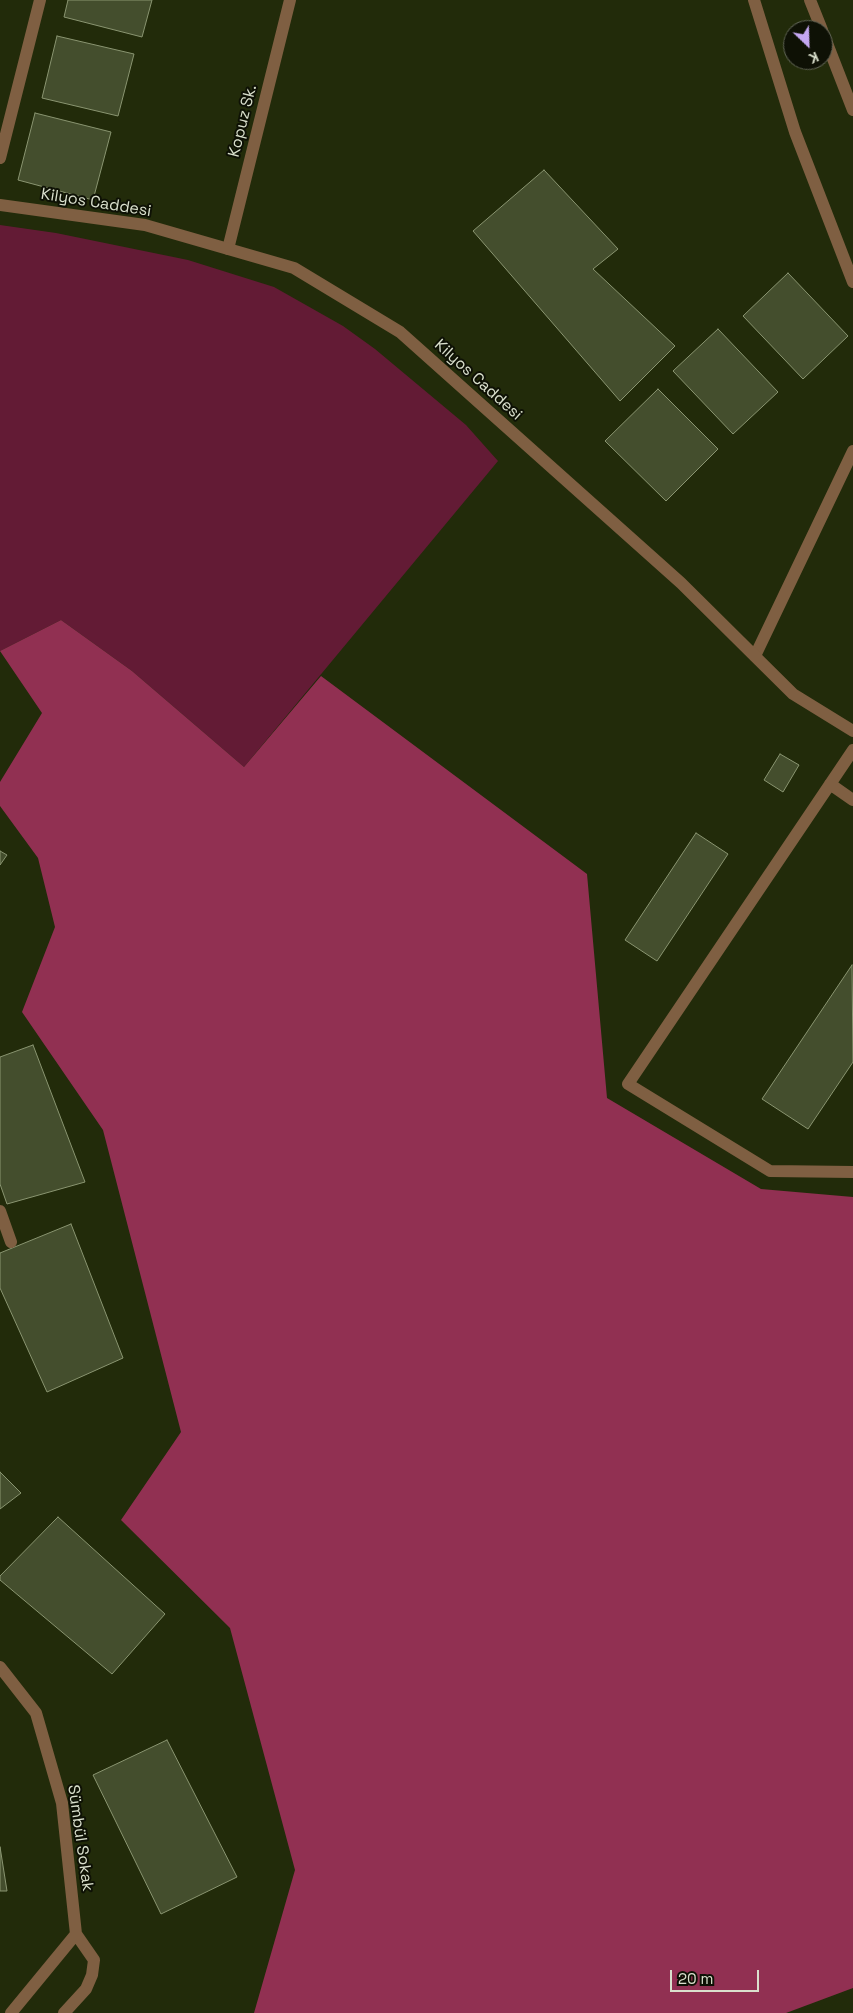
<!DOCTYPE html>
<html>
<head>
<meta charset="utf-8">
<style>
  body { margin:0 }
  #map { position:relative; width:853px; height:2013px; overflow:hidden; background:#222b0a; font-family:"Space Grotesk",sans-serif }
  canvas { display:block }
  .north { position:absolute; left:783px; top:20px; width:50px; height:50px; box-sizing:border-box; background:#0e1105; border:1px solid #606455; border-radius:50%; rotate:156deg; font-size:14px; font-weight:700; line-height:20px; text-align:center; color:#dae0cd }
  .north::after { content:''; display:block; margin:auto; width:18px; height:22px; background:#c4a7f1; clip-path:polygon(50% 0,100% 100%,50% 72%,0 100%) }
  .scale { position:absolute; left:670px; top:1970px; width:89px; height:22px; box-sizing:border-box; border:2px solid #dae0cd; border-top:0; padding-left:6px; font-size:15px; line-height:18px; white-space:nowrap; color:#dae0cd; -webkit-text-stroke:4px #0e1105; paint-order:stroke }
</style>
</head>
<body>
<div id="map">
<canvas width="853" height="2013"></canvas>
<div class="north">K</div>
<div class="scale">20 m</div>
</div>
<script>
const g = document.querySelector('canvas').getContext('2d');
g.lineJoin = 'round';
function fill(path, color) { g.fillStyle = color; g.fill(path, 'evenodd'); }
const toPath = rows => new Path2D(rows.map(r => 'M' + r).join(''));
function strokePath(path, color, width, dash) { g.strokeStyle = color; g.lineWidth = width; g.lineCap = dash ? 'butt' : 'round'; g.setLineDash(dash || []); g.stroke(path); }
function label(font, color, halo, rows, align = 'center') {
  g.font = font + ' "Space Grotesk",sans-serif'; g.lineWidth = 4; g.setLineDash([]); g.textBaseline = 'middle'; g.strokeStyle = halo; g.fillStyle = color; for (const [text, x, y, turn = 0] of rows) {
    g.save(); g.translate(x, y); g.rotate((+turn || 0) * Math.PI / 180); g.textAlign = isNaN(turn) ? turn : align; if (halo) g.strokeText(text, 0, 0); g.fillText(text, 0, 0); g.restore();
  }
}
const green = toPath([
  [0,225,56,233,188,260,274,287,343,326,375,349,466,425,498,461,244,767,132,671,61,620,0,651]
]);
const forest = toPath([
  [61,620,132,671,244,767,321,676,587,874,607,1098,761,1189,853,1197,853,1988,786,2013,254,2013,295,1870,230,1628,121,1520,181,1432,103,1130,22,1012,55,927,38,858,0,806,0,782,42,713,0,651]
]);
const building = toPath([
  [68,0,152,0,142,37,64,17,68,0],
  [57,36,134,54,118,116,42,98,57,36],
  [35,113,111,132,93,200,18,180,35,113],
  [544,170,618,249,593,269,675,346,620,401,473,231,544,170],
  [788,273,848,336,803,379,743,316,788,273],
  [718,329,778,392,733,434,673,371,718,329],
  [658,389,718,449,666,501,605,441,658,389],
  [780,754,799,765,783,792,764,780,780,754],
  [696,833,728,854,657,961,625,940,696,833],
  [0,851,7,855,0,865,0,851],
  [852,965,853,1062,808,1129,762,1099,852,965],
  [33,1045,85,1182,7,1204,0,1184,0,1057,33,1045],
  [71,1224,123,1358,47,1392,0,1288,0,1253,71,1224],
  [0,1472,21,1493,0,1509,0,1472],
  [58,1517,165,1614,112,1674,0,1580,0,1576,58,1517],
  [167,1740,237,1877,161,1914,93,1775,167,1740],
  [0,1847,7,1891,0,1891,0,1847]
]);
const service = toPath([
  [853,750,628,1084,770,1171,853,1172],
  [830,784,853,800]
]);
const minor = toPath([
  [754,0,795,132,853,282],
  [810,0,822,30],
  [823,33,853,110],
  [0,158,40,0],
  [228,249,290,0],
  [755,656,853,451],
  [0,1211,11,1242],
  [0,1667,36,1713,62,1803,76,1934,94,1960,92,1975,86,1989,64,2013],
  [11,2013,76,1934]
]);
const tertiary = toPath([
  [0,205,145,225,294,268,400,332,681,583,793,694,853,731]
]);
const streetNames = [
  ["Kopuz Sk.",243,121,-76],
  ["Kilyos Caddesi",96,203,9],
  ["Kilyos Caddesi",478,380,42],
  ["Sümbül Sokak",80,1838,82]
];
fill(green, '#631b35');
fill(forest, '#913052');
fill(building, '#444e2d');
strokePath(building, '#8a9571', 1);
strokePath(service, '#7f5f42', 12);
strokePath(minor, '#7f5f42', 12);
strokePath(tertiary, '#7f5f42', 12);
label('16px', '#dae0cd', '#0e1105', streetNames);
</script>
</body>
</html>
